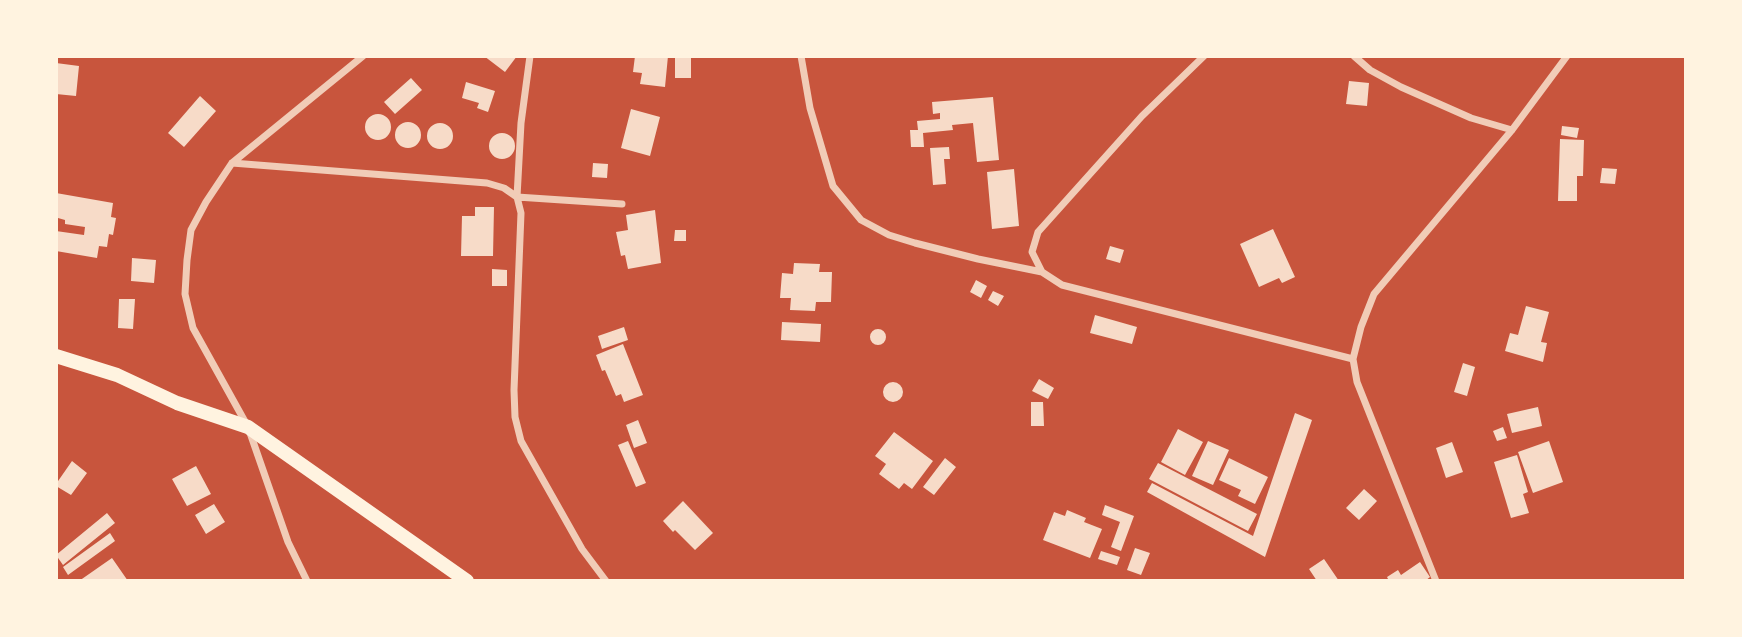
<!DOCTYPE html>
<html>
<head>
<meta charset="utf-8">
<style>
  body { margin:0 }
  #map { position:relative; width:1742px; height:637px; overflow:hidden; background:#c8553d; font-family:Cabin,sans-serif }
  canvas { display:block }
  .frame { position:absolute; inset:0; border:58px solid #fff3e0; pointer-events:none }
</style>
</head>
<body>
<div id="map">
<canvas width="1742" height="637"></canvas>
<div class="frame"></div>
</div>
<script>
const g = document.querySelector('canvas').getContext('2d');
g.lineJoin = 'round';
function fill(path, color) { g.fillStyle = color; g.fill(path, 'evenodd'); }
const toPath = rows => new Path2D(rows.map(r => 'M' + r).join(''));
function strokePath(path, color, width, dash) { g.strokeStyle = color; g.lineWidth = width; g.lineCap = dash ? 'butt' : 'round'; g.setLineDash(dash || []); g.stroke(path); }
const building = toPath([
  [484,56,517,56,505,72],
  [635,56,668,56,665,87,640,84,642,73,633,72],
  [675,56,691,56,691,78,675,78],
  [56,63,79,66,76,96,56,94],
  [411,78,422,90,395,114,384,102],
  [1349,81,1369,83,1367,106,1346,104],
  [466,82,495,91,488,112,477,108,479,103,462,98],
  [200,96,216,111,184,147,168,133],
  [993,97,999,160,977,162,973,123,952,125,953,130,923,133,924,147,911,147,910,130,918,130,917,121,940,119,940,113,933,114,932,102],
  [631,109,660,117,650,156,621,148],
  '365 127a13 13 0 1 1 26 0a13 13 0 1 1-26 0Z',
  '395 135a13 13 0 1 1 26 0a13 13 0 1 1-26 0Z',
  '427 136a13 13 0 1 1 26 0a13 13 0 1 1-26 0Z',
  [1562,126,1579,128,1577,138,1561,135],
  '489 146a13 13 0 1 1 26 0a13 13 0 1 1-26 0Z',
  [1560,139,1584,140,1583,176,1577,176,1577,201,1558,201],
  [949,147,950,159,944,159,946,184,933,185,930,148],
  [593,163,608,164,607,178,592,177],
  [1602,168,1617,169,1615,184,1600,183],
  [1014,169,1019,226,992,229,987,172],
  [56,193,113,203,111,217,116,218,113,235,109,234,107,247,99,246,97,258,56,251,56,231,84,235,85,227,65,224,65,220,58,218],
  [475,207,494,207,493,256,461,256,462,216,475,216],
  [655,210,661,263,628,269,625,255,621,256,616,232,628,230,626,215],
  [1273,229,1295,277,1282,283,1279,278,1259,287,1240,244],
  [675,230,686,230,686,241,674,241],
  [1110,246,1124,250,1120,263,1106,259],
  [132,258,156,260,154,283,131,281],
  [794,263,820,264,819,272,832,272,831,302,816,302,815,311,790,310,791,298,780,298,782,273,793,274],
  [492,269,507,270,507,286,492,286],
  [976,280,987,286,981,298,970,292],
  [993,291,1004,296,998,306,988,300],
  [119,299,135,299,133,329,118,328],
  [1526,306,1549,312,1541,342,1547,343,1543,362,1505,351,1510,333,1518,335],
  [1095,315,1137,327,1132,344,1090,333],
  [782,322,821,324,820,342,781,340],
  [624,327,628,340,602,349,598,336],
  '870 337a8 8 0 1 1 16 0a8 8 0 1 1-16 0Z',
  [623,344,643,395,624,402,621,394,616,396,605,370,602,371,596,355],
  [1463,363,1475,367,1467,396,1454,392],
  [1039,379,1054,388,1048,399,1032,391],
  '883 392a10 10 0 1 1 20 0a10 10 0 1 1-20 0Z',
  [1031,402,1043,402,1044,426,1031,426],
  [1538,407,1542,426,1512,433,1507,414],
  [1295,413,1312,420,1265,557,1147,492,1152,483,1253,536],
  [638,420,647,443,634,448,626,425],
  [1503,427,1507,438,1497,441,1493,431],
  [1178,429,1203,442,1185,475,1161,462],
  [894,432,933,461,912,489,904,483,899,489,879,474,886,464,875,456],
  [628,441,646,483,636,487,618,445],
  [1208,441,1229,450,1213,485,1192,476],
  [1549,441,1563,482,1533,493,1518,452],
  [1452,442,1463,472,1446,478,1436,448],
  [1517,455,1528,492,1523,494,1529,513,1511,518,1494,462],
  [945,458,956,467,934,495,923,487],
  [1229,458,1268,477,1255,504,1238,496,1241,490,1219,480],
  [72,461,87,473,71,495,56,486,56,484],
  [1158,463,1257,514,1248,531,1149,479],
  [196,466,211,494,187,506,172,479],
  [1364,489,1377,501,1359,520,1346,508],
  [683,501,713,533,695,550,675,530,673,532,663,521],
  [214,504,225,522,206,534,195,515],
  [1105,505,1134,516,1121,551,1111,547,1120,522,1102,515],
  [1067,510,1086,518,1084,522,1102,529,1090,558,1043,540,1054,512,1065,516],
  [107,513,115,523,63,565,56,555],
  [110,533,115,541,68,575,63,567],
  [1135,548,1150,553,1141,575,1127,570],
  [1101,551,1120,557,1117,565,1098,559],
  [112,558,128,581,79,581],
  [1324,559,1339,581,1317,581,1309,569],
  [1420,562,1430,577,1425,581,1389,581,1387,577,1398,570,1401,575]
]);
const minor = toPath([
  [530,56,521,123,517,197,622,204],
  [801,56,810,108,833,186,861,220,889,235,915,243,978,259,1042,272],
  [1204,56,1142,116,1038,232,1032,252,1042,272,1062,285,1353,359],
  [1354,56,1370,70,1401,87,1471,118,1512,130],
  [232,163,487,183,504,188,517,197,521,213,514,390,515,417,521,441,582,549,606,581],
  [307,581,288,542,248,427,193,328,185,294,187,260,191,230,206,202,232,163,363,56],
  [1436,581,1357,382,1353,359,1361,327,1374,294,1512,130,1567,56]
]);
const trunk = toPath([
  [56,356,117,375,177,403,248,427,467,581]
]);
fill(building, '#f7dbc8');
strokePath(minor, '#f1ccb7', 7);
strokePath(trunk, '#fff3e0', 14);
</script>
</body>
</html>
